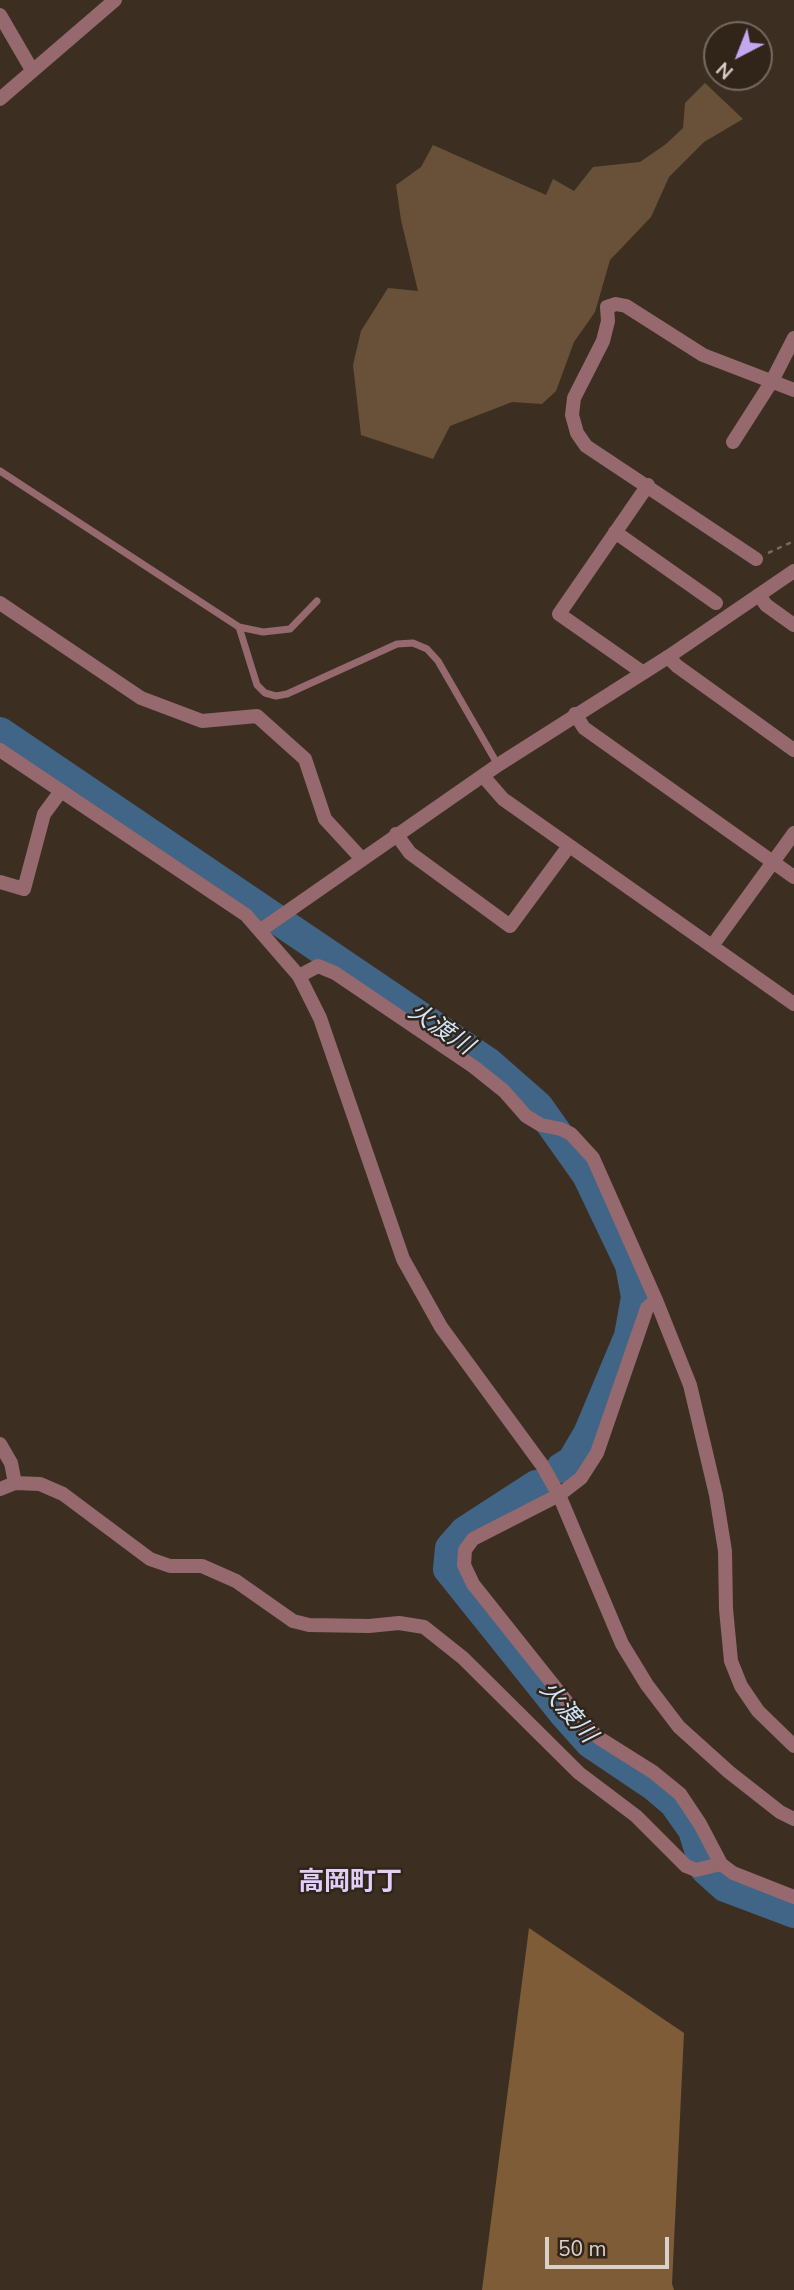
<!DOCTYPE html>
<html>
<head>
<meta charset="utf-8">
<style>
  body { margin:0 }
  #map { position:relative; width:794px; height:2290px; overflow:hidden; background:#3c2f22; font-family:"Nunito Sans",sans-serif }
  canvas { display:block }
  .north { position:absolute; left:703px; top:21px; width:70px; height:70px; box-sizing:border-box; background:#312519; border:2px solid #756a60; border-radius:50%; rotate:222deg; font-size:19px; font-weight:700; line-height:28px; text-align:center; color:#dad2ca }
  .north::after { content:''; display:block; margin:auto; width:24px; height:32px; background:#c5a7f1; clip-path:polygon(50% 0,100% 100%,50% 72%,0 100%) }
  .scale { position:absolute; left:545px; top:2237px; width:124px; height:32px; box-sizing:border-box; border:4px solid #dad2ca; border-top:0; padding-left:9px; font-size:21px; line-height:24px; white-space:nowrap; color:#dad2ca; -webkit-text-stroke:5px #312519; paint-order:stroke }
</style>
</head>
<body>
<div id="map">
<canvas width="794" height="2290"></canvas>
<div class="north">N</div>
<div class="scale">50 m</div>
</div>
<script>
const g = document.querySelector('canvas').getContext('2d');
g.lineJoin = 'round';
function fill(path, color) { g.fillStyle = color; g.fill(path, 'evenodd'); }
const toPath = rows => new Path2D(rows.map(r => 'M' + r).join(''));
function strokePath(path, color, width, dash) { g.strokeStyle = color; g.lineWidth = width; g.lineCap = dash ? 'butt' : 'round'; g.setLineDash(dash || []); g.stroke(path); }
function label(font, color, halo, rows, align = 'center') {
  g.font = font + ' "Nunito Sans","Noto Sans JP",sans-serif'; g.lineWidth = 5; g.setLineDash([]); g.textBaseline = 'middle'; g.strokeStyle = halo; g.fillStyle = color; for (const [text, x, y, turn = 0] of rows) {
    g.save(); g.translate(x, y); g.rotate((+turn || 0) * Math.PI / 180); g.textAlign = isNaN(turn) ? turn : align; if (halo) g.strokeText(text, 0, 0); g.fillText(text, 0, 0); g.restore();
  }
}
const green = toPath([
  [705,83,743,119,704,142,669,177,651,217,610,260,595,312,574,342,556,391,542,404,512,402,450,426,433,459,361,435,353,365,361,331,388,288,418,291,401,220,396,185,421,167,433,145,546,195,553,179,574,191,593,167,640,162,666,144,683,128,685,103]
]);
const forest = toPath([
  [529,1928,684,2033,672,2284,674,2290,482,2290]
]);
const river = toPath([
  [0,732,489,1063,538,1106,587,1175,630,1265,636,1297,629,1336,588,1434,572,1461,561,1468],
  [536,1485,465,1531,450,1548,448,1569,565,1715,590,1743,654,1786,674,1803,693,1830,705,1869,725,1887,794,1913]
]);
const path = toPath([
  [768,553,794,541]
]);
const service = toPath([
  [0,471,239,627,257,685,265,693,276,696,287,694,397,644,413,643,427,649,438,661,498,765],
  [239,627,263,632,290,629,317,601]
]);
const minor = toPath([
  [0,15,32,70],
  [0,99,115,0],
  [733,442,772,381,794,338],
  [615,532,716,603],
  [756,559,586,446,577,433,572,415,574,398,603,341,608,321,607,307,616,304,626,306,703,355,794,390],
  [759,595,766,605,794,625],
  [0,603,141,698,202,721,257,716,305,759,325,819,361,858],
  [668,657,677,666,794,750],
  [642,672,559,614,648,485],
  [575,714,584,728,794,877],
  [483,776,503,799,794,1004],
  [396,834,410,853,510,926,569,846],
  [0,882,24,889,44,814,61,791],
  [712,946,794,833],
  [299,976,318,966,335,973,474,1067,504,1091,526,1116,541,1125,561,1129,571,1134,593,1158,656,1300,690,1385,716,1495,725,1551,726,1609,731,1661,741,1686,758,1711,794,1746],
  [656,1300,647,1308,597,1453,581,1478,559,1495,473,1539,465,1550,464,1565,473,1584,582,1721,599,1738,653,1772,680,1794,700,1824,721,1864,733,1873,794,1897],
  [0,1444,11,1463,15,1483],
  [0,1489,15,1483,40,1484,63,1494,150,1559,170,1566,202,1566,236,1581,293,1621,309,1625,369,1626,399,1623,424,1627,463,1658,579,1773,636,1816,686,1866,696,1870,721,1864]
]);
const tertiary = toPath([
  [0,750,246,915,299,976,320,1018,403,1259,441,1327,542,1465,559,1495,622,1644,647,1685,679,1727,729,1772,780,1812,794,1819],
  [261,930,498,765,668,657,794,571]
]);
const waterNames = [
  ["火渡川",440,1030,34],
  ["火渡川",567,1713,49]
];
const quarterNames = [
  ["高岡町丁",350,1884]
];
fill(green, '#695139');
fill(forest, '#7e5c37');
strokePath(river, '#416587', 30);
strokePath(path, '#776b60', 2.5, [5, 5]);
strokePath(service, '#95696e', 7);
strokePath(minor, '#95696e', 14);
strokePath(tertiary, '#95696e', 14);
label('italic 24px', '#cfe6fc', '#312519', waterNames);
label('bold 26px', '#dfcff9', '#312519', quarterNames);
</script>
</body>
</html>
